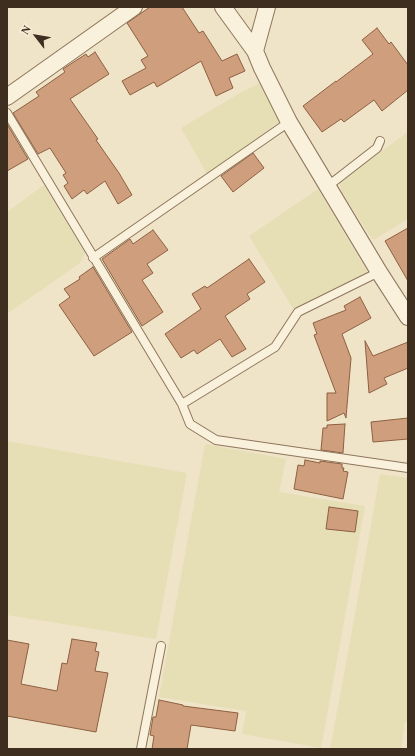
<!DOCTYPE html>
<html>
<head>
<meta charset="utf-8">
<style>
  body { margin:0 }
  #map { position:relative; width:415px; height:756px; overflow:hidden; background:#f0e4c8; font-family:Georgia,serif }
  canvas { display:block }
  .frame { position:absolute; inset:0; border:8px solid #3d2e20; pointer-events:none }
  .north { position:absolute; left:16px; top:16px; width:40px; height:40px; -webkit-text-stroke:3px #f7eed8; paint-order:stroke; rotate:301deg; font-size:11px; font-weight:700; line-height:16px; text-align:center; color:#3d2e20 }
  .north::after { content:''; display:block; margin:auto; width:14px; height:18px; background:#3d2e20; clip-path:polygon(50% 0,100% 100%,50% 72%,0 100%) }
</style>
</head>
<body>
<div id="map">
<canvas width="415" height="756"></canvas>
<div class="frame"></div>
<div class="north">N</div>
</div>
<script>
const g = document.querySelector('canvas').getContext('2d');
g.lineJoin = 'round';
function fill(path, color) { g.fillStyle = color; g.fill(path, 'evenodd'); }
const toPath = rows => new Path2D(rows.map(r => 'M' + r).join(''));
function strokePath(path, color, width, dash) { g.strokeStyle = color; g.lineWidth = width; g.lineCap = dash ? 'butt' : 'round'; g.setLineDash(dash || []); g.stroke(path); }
const farmland = toPath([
  [260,83,279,122,207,174,181,128,240,93],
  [408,132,408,219,373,240,342,193,339,182],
  [44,185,85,253,80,263,7,314,7,212],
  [318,189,368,273,294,310,249,236],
  [7,441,187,473,156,639,7,615],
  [205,444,286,459,279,492,365,506,321,748,242,734,246,711,159,697],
  [380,474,408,478,408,722,405,722,401,749,330,749,350,642]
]);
const building = toPath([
  [150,7,182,7,199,33,203,31,222,61,237,54,245,71,229,78,233,88,216,96,201,61,157,87,154,82,130,95,122,81,146,68,141,60,148,56,127,23,150,7],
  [377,28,389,44,391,42,408,65,408,90,382,111,374,100,344,122,341,119,322,132,303,106,336,81,336,82,373,54,362,40,377,28],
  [95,52,109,74,70,99,98,139,96,140,119,173,132,195,118,204,105,181,87,194,84,190,72,199,64,186,68,183,63,175,66,173,50,148,38,154,13,113,39,96,36,92,65,72,63,69,86,54,88,57,95,52],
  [7,124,28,159,7,171,7,124],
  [253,153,264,168,233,192,221,176,253,153],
  [408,228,408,281,385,241,408,228],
  [153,230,168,250,147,264,153,273,142,280,163,312,142,326,102,259,130,239,133,244,153,230],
  [249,259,265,282,247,294,250,299,225,316,246,349,232,357,220,339,197,354,194,350,181,358,165,334,201,309,192,294,205,286,207,288,249,259],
  [93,267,132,332,94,356,59,305,70,297,64,289,80,279,79,277,93,267],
  [360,297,371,318,342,334,351,358,346,418,344,413,327,421,327,393,336,393,314,335,317,334,313,323,346,310,344,306,360,297],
  [365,341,373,356,408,342,408,368,384,378,387,384,369,393,365,341],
  [408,418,408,439,373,442,371,422,408,418],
  [345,424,343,453,321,450,323,428,327,428,327,425,345,424],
  [305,460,320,463,320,461,342,464,342,468,344,468,343,471,348,472,343,499,294,489,298,465,304,466,305,460],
  [329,507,358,511,355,532,326,529,329,507],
  [72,639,97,643,95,651,99,652,95,671,108,673,96,732,7,716,7,640,29,644,21,684,57,691,62,663,67,664,72,639],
  [159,700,183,705,183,706,238,713,235,731,191,725,187,749,152,749,154,736,150,735,153,717,156,717,159,700]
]);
const lane = toPath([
  [7,113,182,404,190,424,216,440,408,468],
  [328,186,377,148,380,141],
  [93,258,289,122],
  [182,404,275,347,298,312,379,272],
  [141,749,161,646]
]);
const street = toPath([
  [223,7,255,51],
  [267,7,255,51,262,68,289,122,379,272,408,317],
  [7,97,134,7]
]);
fill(farmland, '#e6deb5');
fill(building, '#cf9f7d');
strokePath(building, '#8d5f41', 1);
strokePath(lane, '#8d765c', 10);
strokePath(street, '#8d765c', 18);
strokePath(lane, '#faf1dc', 8);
strokePath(street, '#faf1dc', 16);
</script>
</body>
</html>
